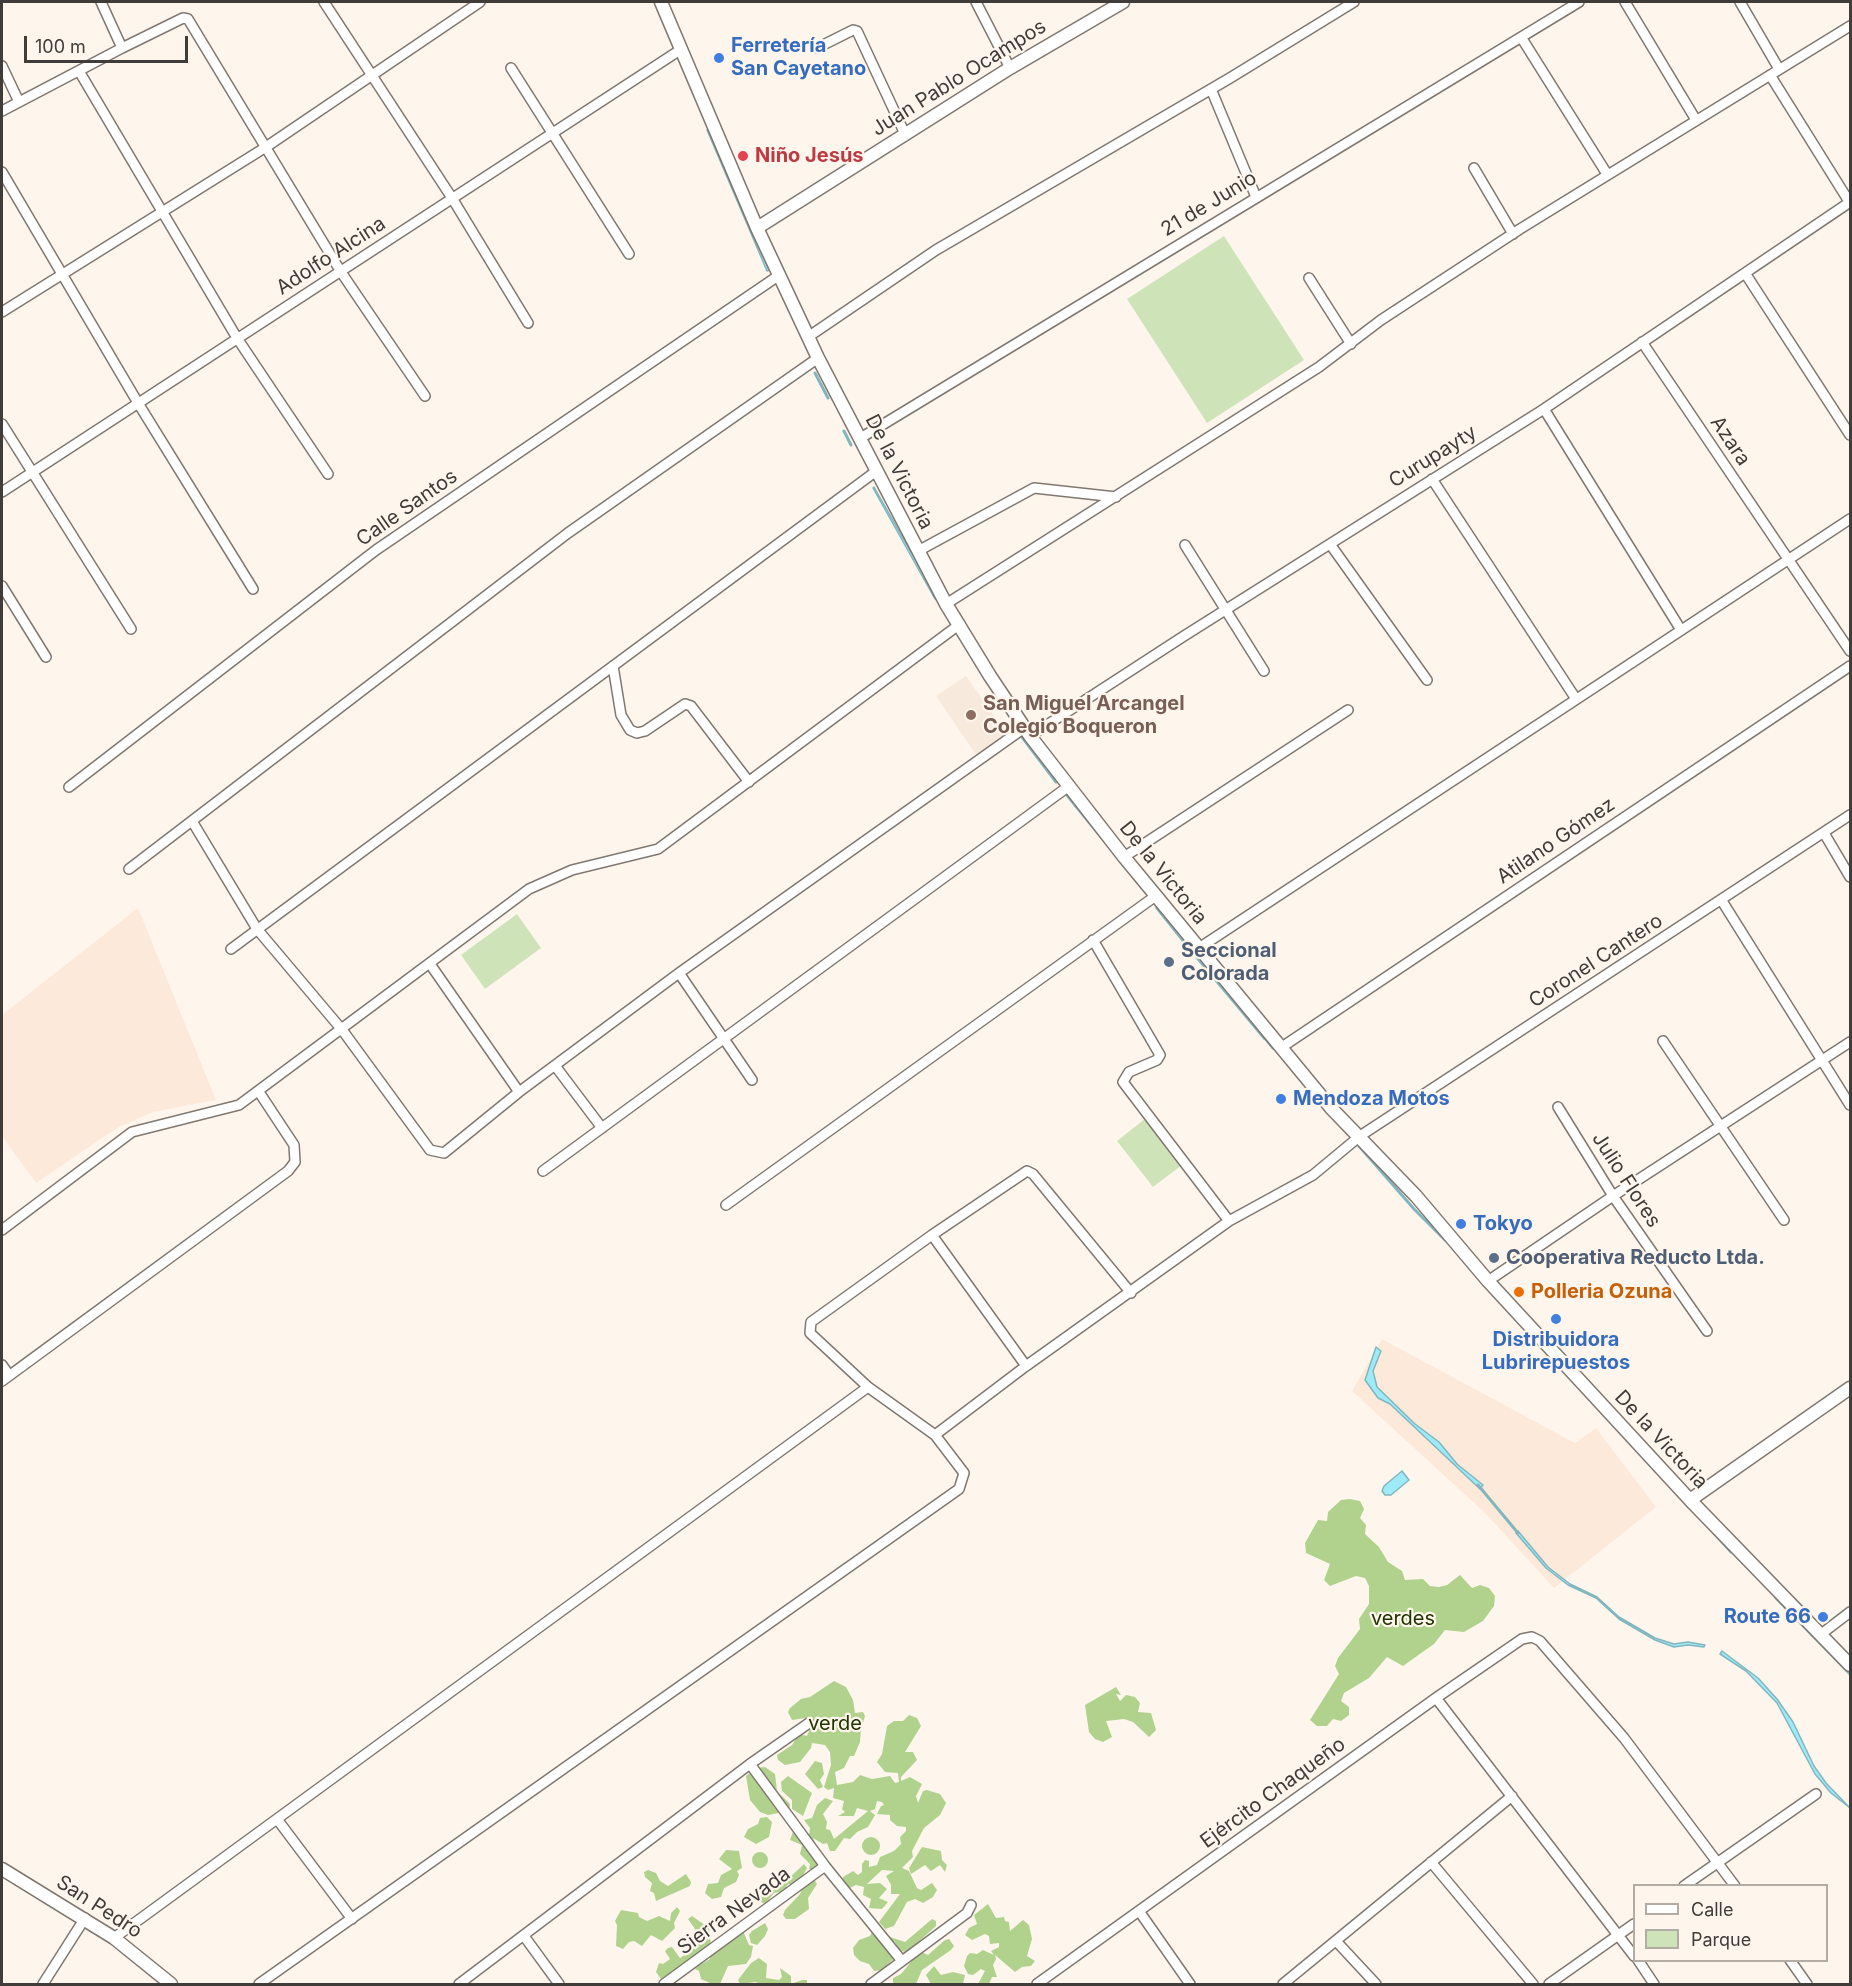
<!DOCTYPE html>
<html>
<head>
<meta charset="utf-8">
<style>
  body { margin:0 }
  #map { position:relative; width:1852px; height:1986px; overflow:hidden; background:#fef6ed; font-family:Inter,sans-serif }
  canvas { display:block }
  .frame { position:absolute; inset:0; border:3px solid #403c39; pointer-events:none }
  .legend { position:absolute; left:1633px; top:1884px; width:195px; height:78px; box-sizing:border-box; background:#fef6ed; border:2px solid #b2aca5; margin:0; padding:8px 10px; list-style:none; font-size:18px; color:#403c39 }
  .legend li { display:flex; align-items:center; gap:12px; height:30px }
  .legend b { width:30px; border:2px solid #b2aca5 }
  .scale { position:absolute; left:24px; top:36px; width:164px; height:27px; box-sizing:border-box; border:3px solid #403c39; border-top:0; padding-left:8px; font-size:18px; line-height:21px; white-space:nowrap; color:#403c39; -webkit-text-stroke:4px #fef6ed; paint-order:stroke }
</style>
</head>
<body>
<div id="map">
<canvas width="1852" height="1986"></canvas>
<div class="frame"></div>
<ul class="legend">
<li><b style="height:8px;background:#fff"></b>Calle</li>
<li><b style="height:16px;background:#cee4b8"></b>Parque</li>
</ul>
<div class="scale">100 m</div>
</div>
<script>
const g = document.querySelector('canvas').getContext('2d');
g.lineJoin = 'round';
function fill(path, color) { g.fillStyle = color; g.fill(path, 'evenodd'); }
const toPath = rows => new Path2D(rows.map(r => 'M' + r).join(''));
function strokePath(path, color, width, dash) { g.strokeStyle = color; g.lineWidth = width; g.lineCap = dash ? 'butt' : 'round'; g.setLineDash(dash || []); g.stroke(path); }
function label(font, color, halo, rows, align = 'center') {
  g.font = font + ' Inter,sans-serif'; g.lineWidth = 4.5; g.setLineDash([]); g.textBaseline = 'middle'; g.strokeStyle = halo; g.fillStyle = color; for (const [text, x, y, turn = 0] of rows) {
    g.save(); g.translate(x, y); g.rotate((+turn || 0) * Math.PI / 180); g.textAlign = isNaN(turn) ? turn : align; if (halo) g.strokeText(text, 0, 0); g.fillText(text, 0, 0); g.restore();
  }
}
const built = toPath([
  [966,676,1007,734,977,756,936,696]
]);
const industrial = toPath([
  [138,908,216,1100,153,1112,117,1128,36,1183,2,1136,2,1015],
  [1382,1339,1575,1443,1596,1428,1656,1507,1554,1588,1485,1513,1352,1391]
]);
const green = toPath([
  [1224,236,1304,360,1207,423,1127,299],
  [517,914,541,948,485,989,461,955],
  [1146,1118,1182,1165,1153,1187,1117,1141]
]);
const forest = toPath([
  [1350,1499,1360,1501,1364,1509,1360,1518,1366,1525,1365,1534,1379,1547,1388,1562,1402,1571,1405,1580,1423,1579,1430,1586,1439,1587,1447,1585,1460,1575,1472,1588,1480,1585,1489,1588,1495,1596,1494,1606,1483,1621,1464,1632,1445,1630,1434,1644,1403,1666,1387,1657,1369,1678,1344,1693,1341,1701,1349,1707,1349,1715,1341,1721,1333,1719,1327,1726,1317,1726,1310,1720,1339,1674,1335,1666,1338,1658,1360,1629,1359,1619,1369,1604,1369,1586,1365,1578,1356,1576,1330,1586,1324,1580,1330,1564,1306,1553,1305,1543,1318,1520,1327,1521,1328,1512,1341,1500],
  [834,1681,846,1687,853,1700,855,1713,863,1712,865,1716,861,1729,860,1742,854,1756,850,1756,844,1768,835,1772,837,1785,853,1782,860,1775,872,1779,890,1776,895,1783,899,1782,898,1773,885,1772,877,1762,882,1754,887,1726,894,1721,903,1721,909,1715,917,1718,921,1726,905,1752,913,1752,917,1760,901,1777,901,1781,910,1777,922,1784,916,1796,918,1803,923,1791,927,1790,940,1794,946,1803,940,1815,924,1828,912,1851,913,1857,902,1868,909,1871,917,1888,921,1890,932,1883,937,1890,933,1897,923,1903,915,1899,907,1902,894,1926,885,1929,879,1922,900,1894,891,1894,891,1885,886,1876,894,1871,882,1870,867,1884,880,1883,887,1889,879,1898,888,1902,882,1909,869,1908,871,1899,863,1895,864,1887,856,1885,848,1889,843,1882,843,1877,853,1871,858,1875,862,1872,862,1864,865,1860,869,1861,869,1867,877,1865,880,1857,894,1851,901,1844,900,1837,906,1831,906,1827,897,1826,890,1820,890,1815,877,1814,881,1806,884,1805,882,1802,877,1801,875,1809,870,1811,875,1815,868,1827,857,1832,850,1839,844,1838,835,1851,830,1851,827,1843,823,1844,813,1838,823,1863,813,1869,809,1869,810,1864,800,1854,802,1845,790,1840,795,1826,798,1824,803,1827,805,1836,809,1835,810,1828,804,1820,812,1818,817,1805,825,1798,833,1801,823,1814,827,1822,826,1829,830,1830,834,1839,868,1811,857,1808,854,1816,838,1816,845,1812,842,1809,844,1801,833,1798,834,1788,828,1790,824,1787,831,1765,830,1752,825,1745,812,1743,811,1748,800,1762,785,1765,778,1760,777,1755,792,1745,799,1734,807,1736,812,1724,806,1718,792,1720,788,1712,790,1708,801,1699,810,1697],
  [1116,1687,1121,1695,1116,1694,1120,1701,1126,1695,1135,1697,1140,1703,1138,1712,1151,1713,1156,1730,1149,1737,1133,1722,1124,1719,1106,1721,1112,1737,1103,1742,1095,1739,1089,1732,1085,1705],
  [815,1761,822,1763,824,1774,820,1780,823,1787,818,1789,805,1774],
  [765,1767,775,1774,777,1791,790,1804,789,1811,768,1815,760,1812,750,1800,746,1776,756,1768],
  [788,1776,812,1793,803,1816,792,1809,792,1800,782,1791,781,1782],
  [767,1817,772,1822,769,1837,756,1844,744,1837,748,1829,758,1824,760,1818],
  '862 1846a9 9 0 1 1 18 0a9 9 0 1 1-18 0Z',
  [922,1847,941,1851,942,1860,947,1865,945,1872,940,1865,931,1871,925,1865,911,1874,909,1868],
  [726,1850,739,1851,742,1868,737,1871,739,1875,736,1882,724,1888,721,1897,712,1899,705,1893,708,1884,718,1883,721,1875,732,1869,719,1859],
  '752 1860a8 8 0 1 1 16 0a8 8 0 1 1-16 0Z',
  [804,1864,807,1868,801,1879,793,1885,788,1884,784,1891,774,1893,765,1904,757,1900,774,1886,786,1880,788,1882,788,1879],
  [648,1870,656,1873,660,1881,668,1886,686,1874,691,1882,690,1886,656,1901,654,1893,650,1891,652,1883,645,1877,644,1872],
  [814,1879,817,1884,808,1898,809,1909,795,1919,786,1919,783,1915,785,1910,800,1894,804,1885],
  [988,1904,996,1918,1004,1917,1005,1921,1009,1922,1010,1931,1023,1920,1029,1925,1032,1939,1027,1956,1035,1961,1031,1966,1022,1967,1015,1972,995,1955,996,1959,993,1965,997,1977,992,1977,989,1984,978,1984,985,1971,981,1969,973,1975,968,1974,964,1966,967,1956,970,1953,977,1954,983,1950,994,1955,991,1951,999,1947,999,1943,990,1944,989,1936,985,1934,972,1940,965,1935,969,1928,977,1924,974,1915],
  [677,1907,680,1911,674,1923,675,1928,662,1941,651,1935,642,1946,634,1941,629,1942,623,1949,616,1946,617,1925,615,1921,621,1910,638,1913,639,1917,647,1921,659,1916,670,1921,671,1913],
  [692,1916,709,1928,711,1945,661,1979,656,1972,659,1963,663,1964,670,1959,665,1951,668,1948,672,1947,680,1958,691,1951,693,1942,701,1945,704,1942,688,1919],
  [932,1919,936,1921,936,1926,907,1952,900,1951,894,1941,894,1958,882,1970,874,1971,869,1964,860,1961,854,1955,853,1948,859,1940,870,1936,873,1930,881,1938,887,1936,905,1942],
  [765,1923,768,1929,765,1936,757,1945,751,1943,749,1935,752,1931],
  [739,1933,744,1933,749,1945,753,1946,751,1957,746,1964,728,1966,720,1984,712,1984,701,1979,699,1971,695,1969,698,1966,710,1959,710,1954],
  [949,1939,954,1946,951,1950,922,1970,916,1984,893,1983,893,1978,901,1974,920,1951,928,1955,945,1940],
  [759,1958,767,1964,766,1978,779,1980,782,1977,780,1968,791,1976,791,1984,802,1980,807,1980,807,1984,762,1984,755,1982,740,1984,738,1980,751,1963],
  [934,1966,941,1975,953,1972,965,1975,963,1984,931,1984,926,1975]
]);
const water = toPath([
  [707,130,708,130,769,270,767,271,707,130],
  [874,487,937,598,935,599,873,488,874,487],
  [1158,906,1266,1038,1264,1039,1188,948,1156,908,1158,906],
  [1376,1347,1381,1351,1373,1371,1377,1387,1415,1424,1439,1442,1457,1464,1483,1485,1480,1489,1390,1404,1378,1398,1365,1380,1376,1347],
  [1402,1471,1409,1480,1391,1495,1385,1495,1382,1491,1384,1486,1402,1471],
  [1518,1531,1548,1567,1570,1584,1597,1597,1619,1617,1655,1638,1674,1644,1688,1642,1705,1645,1704,1647,1688,1645,1674,1647,1655,1640,1619,1619,1596,1598,1568,1585,1546,1568,1516,1533,1518,1531],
  [1722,1651,1758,1678,1777,1699,1793,1722,1814,1766,1826,1783,1850,1808,1831,1793,1815,1774,1777,1703,1746,1671,1720,1654,1722,1651]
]);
const stream = toPath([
  [815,373,828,398],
  [844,431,851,445],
  [1022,737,1056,782],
  [1066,794,1110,848],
  [1264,1037,1273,1048],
  [1359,1146,1414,1209,1445,1240],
  [1478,1485,1518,1533],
  [1713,1532,1731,1552],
  [1776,1598,1850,1674]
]);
const street = toPath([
  [101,2,122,48],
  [324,2,452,198,528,323],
  [976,2,1010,68],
  [1625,2,1696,120],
  [1740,2,1779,69],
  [1521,37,1607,174],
  [817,48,853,30,857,31,905,134],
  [2,66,19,102],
  [511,68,629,254],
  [79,71,237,338,328,474],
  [1770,75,1850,203],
  [1211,89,1256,197],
  [2,111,122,48,183,18,188,19,341,272,425,396],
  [1474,168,1513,234],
  [2,172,138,403,253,589],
  [1745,273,1850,435],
  [1309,278,1351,344],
  [2,312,266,147,480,2],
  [808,337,936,250,1230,78,1354,2],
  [1642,342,1850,651],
  [1544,409,1681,630],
  [2,424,131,629],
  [859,439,1579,2],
  [1432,479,1576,699],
  [2,492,680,50],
  [1330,544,1427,680],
  [1185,545,1264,671],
  [918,551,1034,488,1116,497],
  [2,586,46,657],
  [946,604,1319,367,1381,320,1520,229,1850,26],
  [613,666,621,715,630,730,637,733,645,731,685,704,691,706,749,782],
  [1030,736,1184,636,1544,409,1850,202],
  [69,787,376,550,778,276],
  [192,821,257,929,343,1031,430,1150,444,1153,519,1092,679,973,1024,728],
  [1824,833,1850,877],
  [1124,857,1348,710],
  [129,869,568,533,818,358],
  [1722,901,1850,1105],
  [1093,940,1160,1055,1157,1060,1129,1072,1123,1082,1229,1221],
  [1199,948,1850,519],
  [231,949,875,472],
  [430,964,519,1092],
  [679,973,752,1080],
  [1663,1041,1784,1220],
  [1282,1047,1850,666],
  [556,1067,602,1128],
  [1558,1107,1613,1196,1707,1331],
  [543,1171,1069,786],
  [726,1205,1157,895],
  [2,1230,132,1132,239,1105,529,889,572,870,658,849,960,624],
  [932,1235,1026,1366],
  [1488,1281,1613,1196,1850,1042],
  [2,1365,9,1375],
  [2,1381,288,1171,295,1162,294,1145,259,1092],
  [935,1435,1026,1366,1229,1221,1313,1175,1360,1136,1850,815],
  [1820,1635,1850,1612],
  [1436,1698,1634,1956],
  [750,1764,825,1866,902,1961],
  [277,1819,352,1919],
  [1431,1862,1533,1984],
  [1684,1886,1816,1794],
  [1139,1911,1190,1984],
  [524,1936,559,1984],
  [114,1938,868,1387],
  [1336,1941,1376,1984],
  [1638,1960,1654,1984],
  [1790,1960,1807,1984],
  [43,1984,85,1918],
  [259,1984,959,1489,964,1473,935,1435,868,1387,810,1333,811,1322,932,1235,1027,1171,1033,1174,1131,1293],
  [459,1984,750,1764,809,1723],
  [664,1984,825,1866],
  [871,1984,967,1913,971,1905],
  [1037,1984,1436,1698,1522,1639,1532,1637,1540,1641,1624,1738,1735,1886],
  [1283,1984,1512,1796],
  [1549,1984,1634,1924]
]);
const secondary = toPath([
  [661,2,757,228,818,358,946,604,990,676,1030,736,1124,857,1331,1108,1416,1196,1488,1281,1690,1500,1850,1665],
  [757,228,1010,68,1123,2],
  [1690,1500,1850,1388],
  [2,1869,114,1938,171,1984]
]);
const markers = [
  [719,58,6,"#3f7fe0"],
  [743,156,6,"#e0444e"],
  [971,715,6,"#8d6e63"],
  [1169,962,6,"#5c6f8a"],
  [1281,1099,6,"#3f7fe0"],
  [1461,1224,6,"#3f7fe0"],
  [1494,1258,6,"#5c6f8a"],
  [1519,1292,6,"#e8710a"],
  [1556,1319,6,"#3f7fe0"],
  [1823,1617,6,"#3f7fe0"]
];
const shopNames = [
  ["Ferretería",731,46],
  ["San Cayetano",731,69],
  ["Mendoza Motos",1293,1099],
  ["Tokyo",1473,1224],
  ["Distribuidora",1556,1340,"center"],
  ["Lubrirepuestos",1556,1363,"center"],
  ["Route 66",1811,1617,"right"]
];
const streetNames = [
  ["Juan Pablo Ocampos",959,78,-32],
  ["21 de Junio",1209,204,-31],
  ["Adolfo Alcina",331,256,-33],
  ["Azara",1730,441,56],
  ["Curupayty",1433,457,-32],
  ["De la Victoria",899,472,63],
  ["Calle Santos",407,508,-35],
  ["Atilano Gómez",1556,841,-34],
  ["De la Victoria",1163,873,51],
  ["Coronel Cantero",1596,961,-33],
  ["Julio Flores",1626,1180,57],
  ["De la Victoria",1661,1440,47],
  ["Ejército Chaqueño",1273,1793,-36],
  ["San Pedro",99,1907,33],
  ["Sierra Nevada",734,1911,-36]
];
const healthNames = [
  ["Niño Jesús",755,156]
];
const educationNames = [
  ["San Miguel Arcangel",983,704],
  ["Colegio Boqueron",983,727]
];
const serviceNames = [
  ["Seccional",1181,951],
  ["Colorada",1181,974],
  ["Cooperativa Reducto Ltda.",1506,1258]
];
const foodNames = [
  ["Polleria Ozuna",1531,1292]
];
const parkNames = [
  ["verdes",1403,1619],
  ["verde",835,1724]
];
fill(built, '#f7e9db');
fill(industrial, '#fde9da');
fill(green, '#cee4b8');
fill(forest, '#b0d28d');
fill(water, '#9debf9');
strokePath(water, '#81b6bf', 1.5);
strokePath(stream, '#81b6bf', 3);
strokePath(street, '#807870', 12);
strokePath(secondary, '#807870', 15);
strokePath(street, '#fff', 9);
strokePath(secondary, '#fff', 12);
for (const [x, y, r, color] of markers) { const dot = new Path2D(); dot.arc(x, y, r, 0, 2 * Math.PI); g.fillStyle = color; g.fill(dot); strokePath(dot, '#fef6ed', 2); }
label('bold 20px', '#366cbe', '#fef6ed', shopNames, 'left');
label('20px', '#403c39', '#fef6ed', streetNames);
label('bold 20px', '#be3a42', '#fef6ed', healthNames, 'left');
label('bold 20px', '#785e54', '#fef6ed', educationNames, 'left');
label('bold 20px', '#4e5e75', '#fef6ed', serviceNames, 'left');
label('bold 20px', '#c56008', '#fef6ed', foodNames, 'left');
label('20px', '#213502', '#fef6ed', parkNames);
</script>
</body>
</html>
